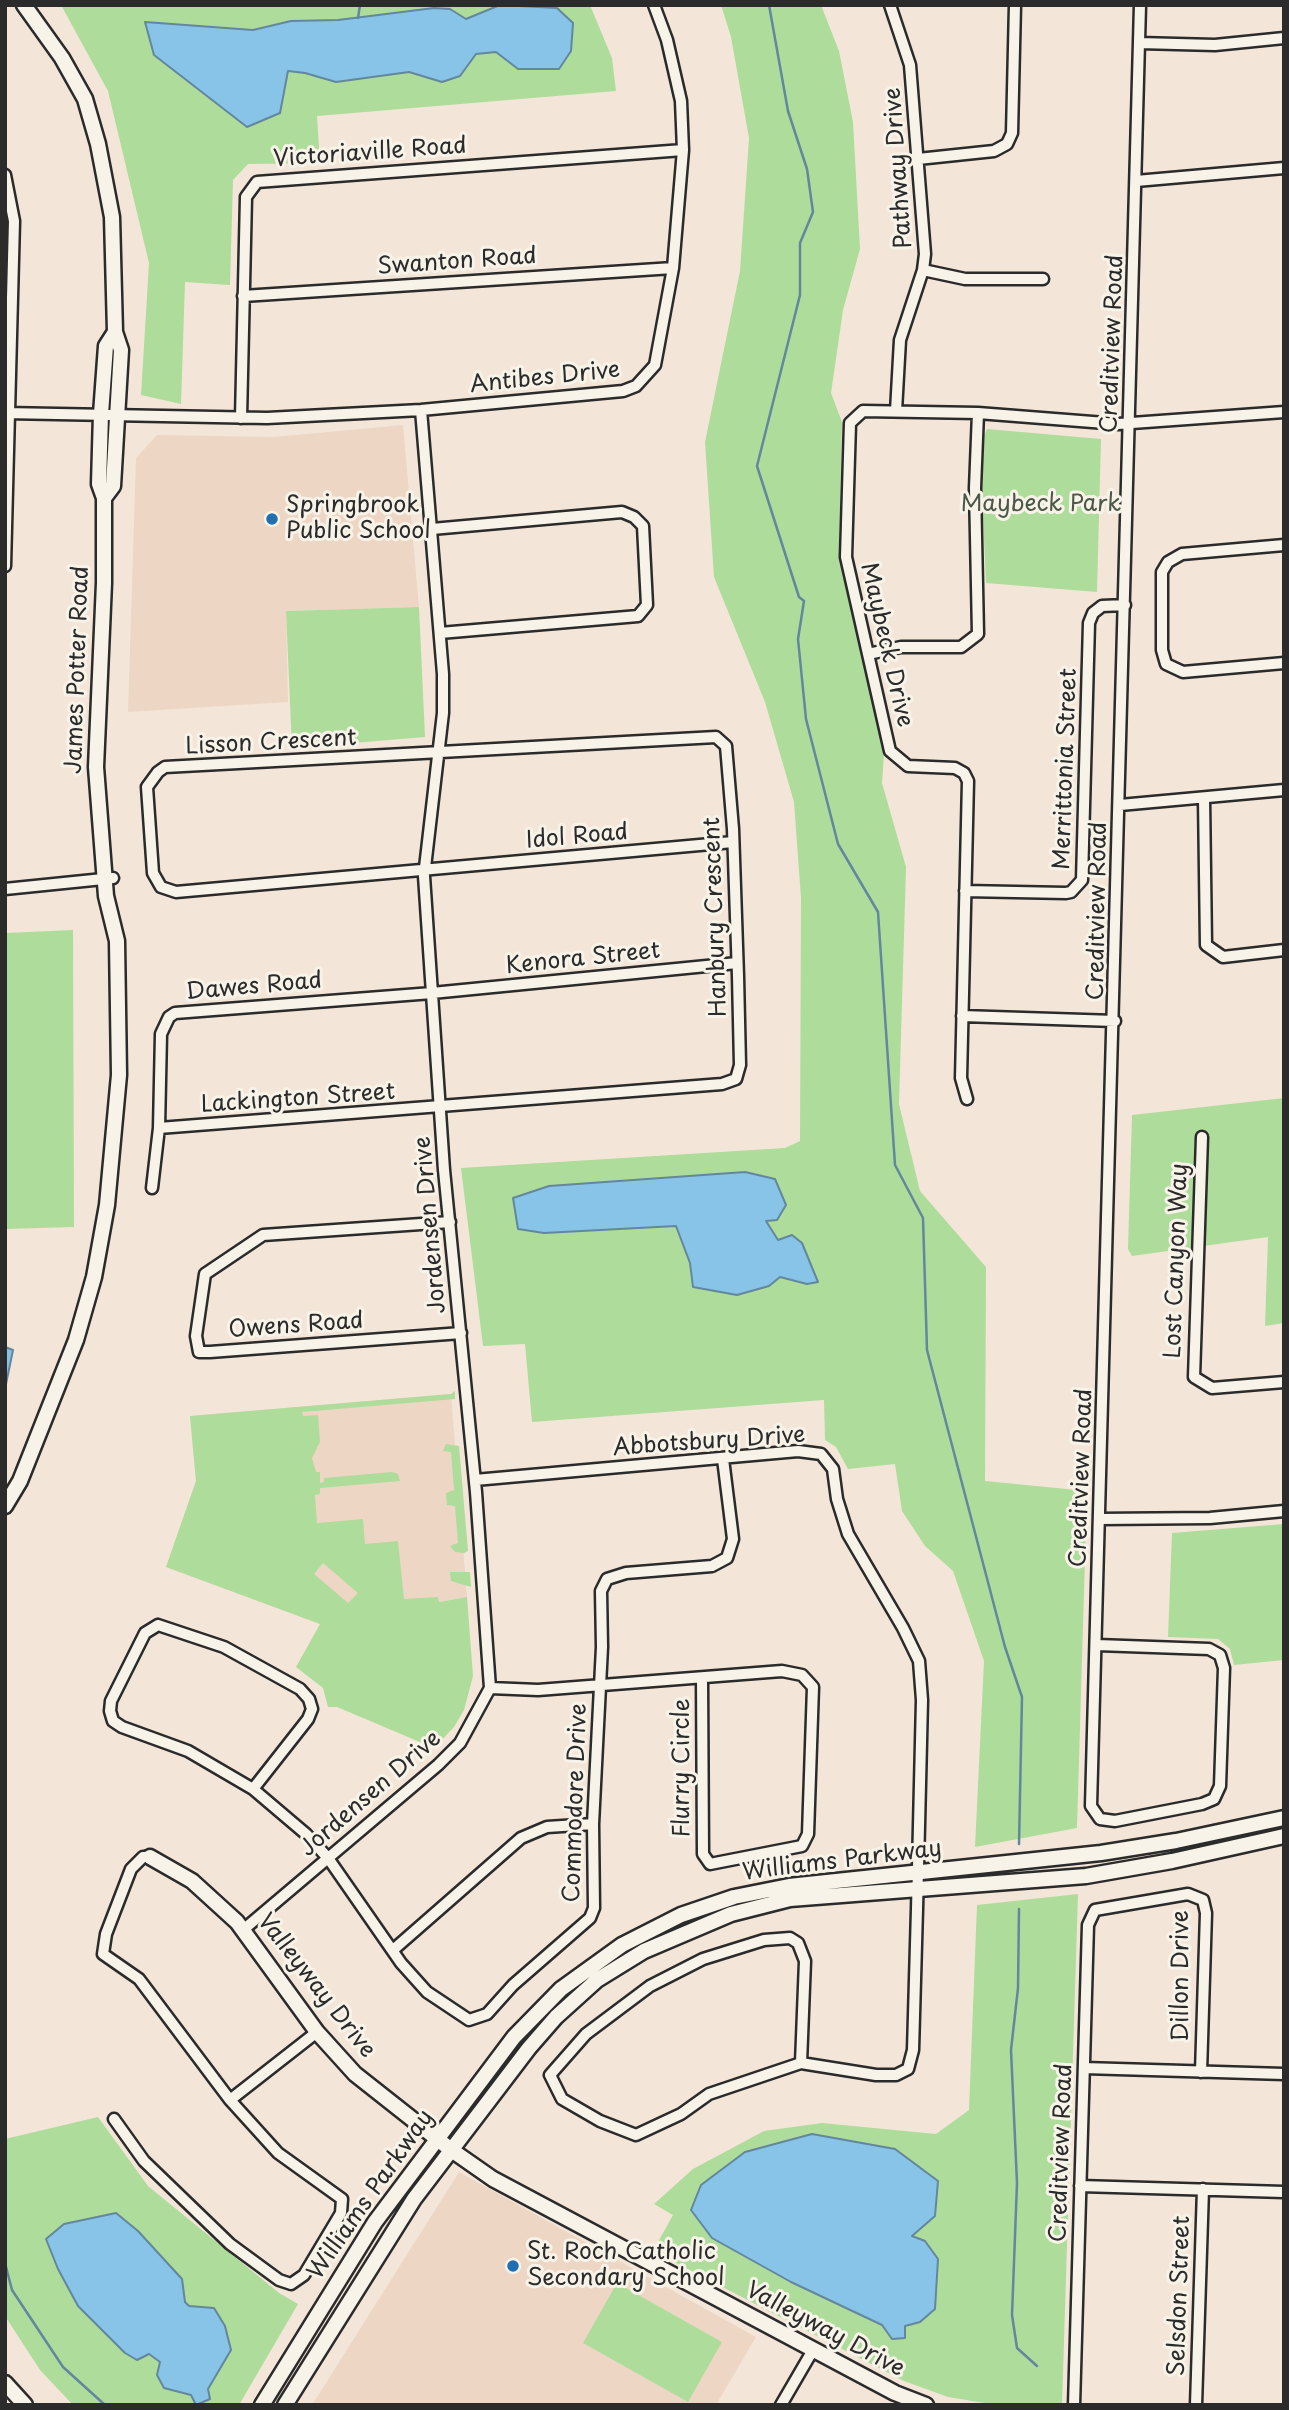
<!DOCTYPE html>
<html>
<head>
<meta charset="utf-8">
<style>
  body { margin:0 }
  #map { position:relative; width:1289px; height:2410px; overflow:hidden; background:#f3e6d8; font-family:"Playpen Sans",sans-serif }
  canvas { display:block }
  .frame { position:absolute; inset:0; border:7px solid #2b2b2b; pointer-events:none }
</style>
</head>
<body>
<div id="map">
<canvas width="1289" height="2410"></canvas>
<div class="frame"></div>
</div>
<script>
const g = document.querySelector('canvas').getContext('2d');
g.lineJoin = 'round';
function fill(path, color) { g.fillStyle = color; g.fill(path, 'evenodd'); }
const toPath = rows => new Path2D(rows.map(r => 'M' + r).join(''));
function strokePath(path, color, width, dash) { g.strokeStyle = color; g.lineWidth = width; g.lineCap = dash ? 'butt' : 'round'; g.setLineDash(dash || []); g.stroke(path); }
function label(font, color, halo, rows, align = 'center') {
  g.font = font + ' "Playpen Sans",sans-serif'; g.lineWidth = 6; g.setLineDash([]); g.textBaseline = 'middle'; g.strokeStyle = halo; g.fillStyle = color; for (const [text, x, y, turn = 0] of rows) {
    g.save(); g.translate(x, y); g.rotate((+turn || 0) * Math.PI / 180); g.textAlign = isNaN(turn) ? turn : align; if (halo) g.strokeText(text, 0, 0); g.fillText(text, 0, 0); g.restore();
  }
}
const built = toPath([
  [403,425,419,607,286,611,288,702,128,712,136,458,157,435,274,437],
  [451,1394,467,1597,320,1624,166,1567,196,1481,190,1416],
  [459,2172,756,2337,716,2405,312,2405]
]);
const green = toPath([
  [61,5,590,5,612,58,616,91,317,116,320,163,248,164,233,180,230,285,185,282,181,404,141,395,149,263,108,91],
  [721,5,821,5,839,51,853,122,860,249,843,310,831,393,842,422,839,551,884,754,882,783,906,867,899,1104,920,1191,986,1267,985,1481,1087,1491,1077,1828,975,1847,984,1661,953,1571,925,1546,902,1511,895,1464,848,1469,836,1447,825,1440,824,1400,532,1422,525,1344,483,1346,461,1168,785,1148,800,1141,801,898,794,802,765,702,714,577,705,442,740,271,749,138,731,37],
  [987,429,1101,439,1097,592,986,583,982,497,983,438],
  [419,607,425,737,292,748,286,611],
  [73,930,74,1227,5,1229,5,933],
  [1284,1098,1284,1323,1265,1326,1268,1237,1132,1256,1128,1249,1132,1115],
  [455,1391,455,1399,302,1412,303,1416,318,1415,320,1442,312,1458,316,1472,320,1472,320,1483,324,1482,324,1478,392,1472,398,1474,400,1481,320,1488,320,1494,315,1495,317,1523,363,1519,365,1544,398,1541,404,1599,438,1597,439,1602,467,1597,473,1676,464,1710,454,1727,434,1748,337,1707,328,1707,323,1688,296,1667,320,1624,166,1567,196,1481,190,1416,451,1394],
  [323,1563,358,1593,348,1603,314,1574],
  [446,1444,459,1446,468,1551,464,1553,455,1552,450,1546,458,1543,455,1506,447,1505,446,1493,454,1490,451,1452,443,1451],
  [1284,1524,1284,1660,1234,1665,1230,1649,1218,1639,1168,1637,1172,1533],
  [450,1572,470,1572,471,1587,451,1581],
  [1078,1894,1062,2405,997,2405,948,2397,904,2381,653,2251,673,2215,654,2204,693,2169,764,2131,822,2123,936,2134,969,2110,977,1905],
  [98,2117,148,2186,279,2293,298,2304,239,2405,73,2405,40,2370,5,2316,5,2139],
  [617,2283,722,2342,688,2402,583,2343]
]);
const water = toPath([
  [500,5,557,8,573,23,571,51,559,69,518,69,496,52,476,54,460,76,442,82,409,72,336,82,305,73,288,71,280,113,247,127,154,55,145,22,253,30,291,21,338,20,434,8,450,9,466,19,500,5],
  [745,1172,775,1179,786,1205,777,1220,766,1221,778,1240,792,1235,802,1243,818,1282,807,1284,780,1277,769,1286,737,1295,693,1287,690,1263,676,1226,544,1233,518,1229,513,1198,549,1186,745,1172],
  [5,1347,13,1350,5,1389,5,1347],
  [812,2134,895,2149,938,2181,935,2216,912,2236,925,2241,938,2259,935,2309,920,2322,905,2326,905,2338,892,2339,882,2325,791,2282,712,2238,691,2210,701,2185,745,2152,812,2134],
  [116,2213,138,2231,182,2279,185,2302,189,2306,214,2308,225,2326,231,2350,208,2389,210,2399,196,2405,191,2395,164,2388,157,2375,160,2362,149,2354,137,2360,125,2353,78,2306,58,2269,46,2239,64,2224,116,2213]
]);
const stream = toPath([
  [769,5,788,111,807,169,813,212,800,243,800,295,757,466,799,597,804,601,798,639,806,719,838,844,878,912,895,1165,923,1218,927,1350,1005,1647,1022,1697,1019,1844],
  [358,18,360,5],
  [1019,1909,1018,1988,1011,2050,1017,2183,1012,2315,1017,2348,1037,2366],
  [5,2263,12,2290,63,2367,105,2405]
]);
const street = toPath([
  [890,5,910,65,925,254,923,270,900,340,896,411],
  [1139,43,1215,45,1284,38],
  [918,159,994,151,1007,144,1012,133,1015,5],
  [5,175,14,221,5,566],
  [1136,181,1284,168],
  [923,270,965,279,1043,279],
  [243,296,673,268],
  [5,413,267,418,421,410,623,391,636,386,655,365,673,268,683,150,681,101,667,40,654,5],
  [241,418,246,197,257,182,683,150],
  [432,529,622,512,634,517,643,526,647,605,638,616,440,633],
  [1284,545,1182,554,1168,562,1162,572,1162,650,1166,664,1183,672,1284,663],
  [868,654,901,647,961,647,978,634,975,488,978,413],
  [1204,798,1206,945,1223,957,1284,950],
  [1120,805,1284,790],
  [5,889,113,878],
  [965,891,1066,893,1071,892,1082,880,1089,623,1093,613,1102,606,1125,605],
  [962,1016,1115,1021],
  [967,1099,961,1078,968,781,964,773,955,768,908,766,890,751,846,557,850,423,863,411,978,413,1118,424,1284,412],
  [159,1128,722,1084,736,1079,740,1065,738,976,733,829,726,746,716,737,165,767,158,772,147,787,153,873,161,887,176,892,733,842],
  [1202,1137,1194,1377,1212,1388,1284,1382],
  [152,1188,159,1128,161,1034,169,1017,175,1013,432,993,737,963],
  [450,1222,263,1235,205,1274,196,1336,199,1352,210,1352,461,1333],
  [475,1480,798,1451,821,1454,833,1469,837,1499,848,1534,903,1628,919,1661,922,1700,917,1909,913,2050,908,2069,896,2075,876,2075,801,2063,709,2094,681,2114,636,2135,600,2121,562,2099,550,2075,586,2034,650,1986,703,1959,764,1940,790,1938,798,1943,805,1961,801,2063],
  [1100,1519,1210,1518,1284,1511],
  [158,1625,224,1647,300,1689,309,1699,312,1709,308,1719,253,1789,188,1751,122,1727,113,1721,110,1711,111,1701,145,1633,158,1625],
  [1097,1645,1209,1649,1220,1655,1224,1668,1220,1786,1214,1799,1202,1804,1115,1821,1100,1819,1091,1806,1140,5],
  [490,1688,538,1690,782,1671,802,1675,813,1687,808,1834,802,1846,710,1864,703,1854,702,1678],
  [253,1789,306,1834,328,1858,401,1963,427,1992,469,2020,487,2014,513,1985,590,1918,594,1908,593,1824,602,1647,601,1591,607,1579,626,1573,712,1566,727,1558,733,1539,723,1459],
  [243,1930,438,1765,460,1743,490,1688,476,1492,444,1170,424,876,443,713,443,674,421,410],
  [393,1950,521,1838,547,1827,593,1824],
  [1084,2068,1284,2074],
  [230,2100,317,2032],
  [114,2119,144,2161,230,2244,279,2280,291,2284,304,2275,341,2213,342,2199,278,2153,230,2100,139,1979,103,1954,106,1934,131,1869,143,1857,150,1857],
  [1080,2186,1284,2192],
  [781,2405,813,2350],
  [1074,2405,1088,1925,1095,1910,1188,1894,1203,1900,1206,1913,1201,2072],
  [1196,2405,1203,2189]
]);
const secondary = toPath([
  [24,5,62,58,85,99,98,144,112,217,115,332,121,350,113,486,104,498],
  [5,1506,20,1481,76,1340,94,1277,107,1205,119,1075,117,941,106,896,96,767,104,583,104,498,99,484,101,414,106,346,115,332],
  [150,1857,192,1881,237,1922,317,2032,355,2074,450,2149,493,2179,895,2393,926,2405],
  [5,2383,25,2405],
  [262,2405,375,2222,514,2037,561,1989,622,1945,681,1915,734,1897,789,1886,1101,1853,1176,1841,1284,1818],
  [285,2405,414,2199,529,2048,556,2017,597,1980,644,1951,731,1914,790,1899,1086,1876,1172,1861,1284,1836]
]);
const markers = [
  [272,519,7,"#1f6fb2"],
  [513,2266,7,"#1f6fb2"]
];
const streetNames = [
  ["Victoriaville Road",370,153,-4],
  ["Pathway Drive",899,168,-94],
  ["Swanton Road",457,262,-4],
  ["Creditview Road",1113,344,-88],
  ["Antibes Drive",545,378,-6],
  ["Maybeck Drive",886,645,77],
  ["James Potter Road",78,670,-88],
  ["Lisson Crescent",271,743,-3],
  ["Merrittonia Street",1066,769,-88],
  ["Idol Road",577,837,-5],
  ["Creditview Road",1098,911,-89],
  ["Hanbury Crescent",716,917,-92],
  ["Kenora Street",583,959,-6],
  ["Dawes Road",254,987,-5],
  ["Lackington Street",298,1099,-4],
  ["Jordensen Drive",431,1225,-95],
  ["Lost Canyon Way",1177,1261,-88],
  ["Owens Road",296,1326,-4],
  ["Abbotsbury Drive",709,1442,-4],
  ["Creditview Road",1082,1478,-88],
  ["Flurry Circle",683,1768,-90],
  ["Jordensen Drive",371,1794,-41],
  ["Commodore Drive",576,1803,-88],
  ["Williams Parkway",842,1861,-7],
  ["Dillon Drive",1182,1976,-90],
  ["Valleyway Drive",316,1986,52],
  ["Creditview Road",1062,2153,-88],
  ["Williams Parkway",371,2195,-55],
  ["Selsdon Street",1180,2296,-88],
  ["Valleyway Drive",825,2330,28]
];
const parkNames = [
  ["Maybeck Park",1041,505]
];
const poiNames = [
  ["Springbrook",286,506],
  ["Public School",286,532],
  ["St. Roch Catholic",527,2253],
  ["Secondary School",527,2279]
];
fill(built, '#eed6c5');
fill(green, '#aedc9b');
fill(water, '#88c4e8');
strokePath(water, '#63879c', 2);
strokePath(stream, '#63879c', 2.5);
strokePath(street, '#2b2b2b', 15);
strokePath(secondary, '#2b2b2b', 19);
strokePath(street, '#f7f3e8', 10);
strokePath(secondary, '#f7f3e8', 14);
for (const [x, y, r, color] of markers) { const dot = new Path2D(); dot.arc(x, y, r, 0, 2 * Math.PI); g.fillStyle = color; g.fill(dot); strokePath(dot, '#f7f3e8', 2.5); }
label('23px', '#2b2b2b', '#f7f3e8', streetNames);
label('23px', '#4c5747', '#f7f3e8', parkNames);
label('23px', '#2b2b2b', '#f7f3e8', poiNames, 'left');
</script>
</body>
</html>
